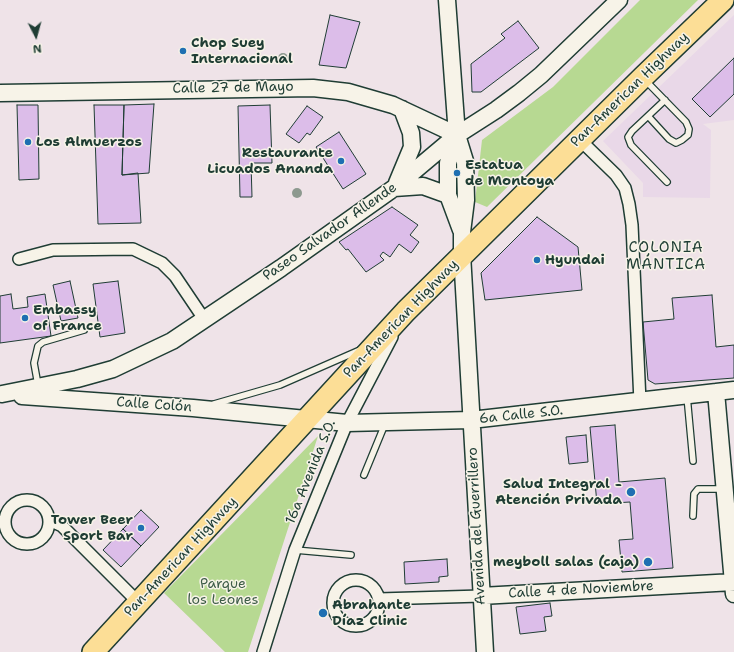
<!DOCTYPE html>
<html>
<head>
<meta charset="utf-8">
<style>
  body { margin:0 }
  #map { position:relative; width:734px; height:652px; overflow:hidden; background:#efe3e8; font-family:"Shantell Sans",sans-serif }
  canvas { display:block }
  .north { position:absolute; left:16px; top:16px; width:40px; height:40px; -webkit-text-stroke:3px #f7f3e8; paint-order:stroke; rotate:174deg; font-size:11px; font-weight:700; line-height:16px; text-align:center; color:#1f3d34 }
  .north::after { content:''; display:block; margin:auto; width:14px; height:18px; background:#1f3d34; clip-path:polygon(50% 0,100% 100%,50% 72%,0 100%) }
</style>
</head>
<body>
<div id="map">
<canvas width="734" height="652"></canvas>
<div class="north">N</div>
</div>
<script>
const g = document.querySelector('canvas').getContext('2d');
g.lineJoin = 'round';
function fill(path, color) { g.fillStyle = color; g.fill(path, 'evenodd'); }
const toPath = rows => new Path2D(rows.map(r => 'M' + r).join(''));
function strokePath(path, color, width, dash) { g.strokeStyle = color; g.lineWidth = width; g.lineCap = dash ? 'butt' : 'round'; g.setLineDash(dash || []); g.stroke(path); }
function label(font, color, halo, rows, align = 'center') {
  g.font = font + ' "Shantell Sans",sans-serif'; g.lineWidth = 3; g.setLineDash([]); g.textBaseline = 'middle'; g.strokeStyle = halo; g.fillStyle = color; for (const [text, x, y, turn = 0] of rows) {
    g.save(); g.translate(x, y); g.rotate((+turn || 0) * Math.PI / 180); g.textAlign = isNaN(turn) ? turn : align; if (halo) g.strokeText(text, 0, 0); g.fillText(text, 0, 0); g.restore();
  }
}
const built = toPath([
  [734,15,734,120,703,124,711,130,710,198,643,197,643,183,603,141]
]);
const green = toPath([
  [640,0,698,0,487,207,475,202,482,140,553,87],
  [318,436,248,652,225,652,164,593]
]);
const building = toPath([
  [330,15,360,22,346,68,319,65,330,15],
  [518,21,539,48,481,92,472,92,471,64,505,38,501,34,518,21],
  [734,58,734,94,710,117,692,99,734,58],
  [154,104,149,173,122,175,124,105,154,104],
  [17,105,38,105,39,179,19,180,17,105],
  [94,105,124,105,122,175,138,173,141,223,98,224,94,105],
  [270,105,272,163,251,163,252,197,240,197,238,106,270,105],
  [307,106,323,117,310,135,307,133,299,143,286,134,307,106],
  [339,132,366,174,343,189,316,147,339,132],
  [392,207,418,225,410,235,419,242,411,253,399,244,390,257,383,252,380,256,384,260,366,272,348,249,346,250,339,242,392,207],
  [537,217,578,247,582,290,485,300,481,273,537,217],
  [70,281,78,318,61,321,53,285,70,281],
  [118,281,125,333,100,337,93,284,118,281],
  [11,294,13,309,28,307,27,297,45,294,51,336,0,343,0,296,11,294],
  [712,295,716,347,734,345,734,378,655,384,648,380,643,322,674,319,672,298,712,295],
  [615,425,619,482,665,478,673,568,622,572,619,540,633,539,630,502,597,504,590,427,615,425],
  [586,435,588,462,569,464,566,437,586,435],
  [141,510,159,527,141,546,123,529,141,510],
  [123,529,141,546,121,567,103,550,123,529],
  [447,559,448,576,439,577,439,582,405,584,404,562,447,559],
  [550,603,552,616,544,617,546,631,520,634,516,607,550,603]
]);
const lane = toPath([
  [645,80,686,122,689,129,688,135,682,140,676,143,669,139,648,116],
  [665,100,632,131,628,137,631,145,667,182],
  [38,385,34,363,38,346,43,342,84,330],
  [687,396,693,461],
  [214,404,280,385,360,350],
  [364,475,385,424],
  [693,516,694,494,698,489,723,489],
  [295,550,351,555]
]);
const street = toPath([
  [579,139,616,175,625,188,629,204,632,225,640,402],
  [19,259,53,250,133,249,162,263,175,276,204,319],
  '5 522a22 22 0 1 1 44 0a22 22 0 1 1-44 0Z',
  [49,520,62,526,138,602],
  '333 603a23 23 0 1 1 46 0a23 23 0 1 1-46 0Z',
  [379,599,481,596],
  [263,652,295,550,347,423,392,337]
]);
const secondary = toPath([
  [447,0,457,135,465,161,466,200,462,232,462,254,485,652],
  [0,93,313,88,348,92,393,105,457,135],
  [457,135,448,163,448,195,461,230],
  [397,183,412,147,411,133,402,109],
  [394,188,423,186,448,195],
  [716,392,734,594],
  [2,394,77,379,113,369,172,341,281,268,394,188,457,135,496,110,519,93,541,75,619,0],
  [22,396,193,408,347,423,471,420,734,390],
  [481,596,734,582]
]);
const highway = toPath([
  [93,652,406,311,643,77,723,0]
]);
const trees = [
  [283,58],
  [297,193]
];
const markers = [
  [183,51,4,"#1f6fb2"],
  [28,142,4,"#1f6fb2"],
  [341,161,4,"#1f6fb2"],
  [457,173,4,"#1f6fb2"],
  [537,260,4,"#1f6fb2"],
  [25,318,4,"#1f6fb2"],
  [631,492,5,"#1f6fb2"],
  [141,528,4,"#1f6fb2"],
  [648,562,5,"#1f6fb2"],
  [323,613,5,"#1f6fb2"]
];
const poiNames = [
  ["Chop Suey",191,43],
  ["Internacional",191,59],
  ["Los Almuerzos",36,142],
  ["Restaurante",333,153,"right"],
  ["Licuados Ananda",333,169,"right"],
  ["Estatua",465,165],
  ["de Montoya",465,181],
  ["Hyundai",545,260],
  ["Embassy",33,310],
  ["of France",33,326],
  ["Salud Integral -",622,484,"right"],
  ["Atención Privada",622,500,"right"],
  ["Tower Beer",133,520,"right"],
  ["Sport Bar",133,536,"right"],
  ["meyboll salas (caja)",639,562,"right"],
  ["Abrahante",332,605],
  ["Díaz Clinic",332,621]
];
const streetNames = [
  ["Calle 27 de Mayo",233,88,-1],
  ["Pan-American Highway",630,90,-44],
  ["Paseo Salvador Allende",330,232,-35],
  ["Pan-American Highway",401,319,-46],
  ["Calle Colón",154,405,4],
  ["6a Calle S.O.",521,415,-6],
  ["16a Avenida S.O.",311,472,-68],
  ["Avenida del Guerrillero",477,526,-93],
  ["Pan-American Highway",181,557,-47],
  ["Calle 4 de Noviembre",581,590,-3]
];
const parkNames = [
  ["Parque",223,584],
  ["los Leones",223,600]
];
const neighbourhoodNames = [
  ["COLONIA",666,248],
  ["MÁNTICA",666,265]
];
fill(built, '#e9d8e8');
fill(green, '#b7d992');
fill(building, '#dcbde9');
strokePath(building, '#1f3d34', 1);
strokePath(lane, '#1f3d34', 8);
strokePath(street, '#1f3d34', 14);
strokePath(secondary, '#1f3d34', 19);
strokePath(highway, '#1f3d34', 24);
strokePath(lane, '#f7f3e8', 5.5);
strokePath(street, '#f7f3e8', 11);
strokePath(secondary, '#f7f3e8', 16);
strokePath(highway, '#fcde96', 21);
g.fillStyle = '#8d998f';
for (const [x, y] of trees) { g.beginPath(); g.arc(x, y, 5, 0, 2 * Math.PI); g.fill(); }
for (const [x, y, r, color] of markers) { const dot = new Path2D(); dot.arc(x, y, r, 0, 2 * Math.PI); g.fillStyle = color; g.fill(dot); strokePath(dot, '#f7f3e8', 1.5); }
label('bold 14px', '#1f3d34', '#f7f3e8', poiNames, 'left');
label('14px', '#1f3d34', '#f7f3e8', streetNames);
label('14px', '#3d5c47', '#f7f3e8', parkNames);
g.letterSpacing = '1px';
label('15px', '#1f3d34', '#f7f3e8', neighbourhoodNames);
g.letterSpacing = '0px';
</script>
</body>
</html>
